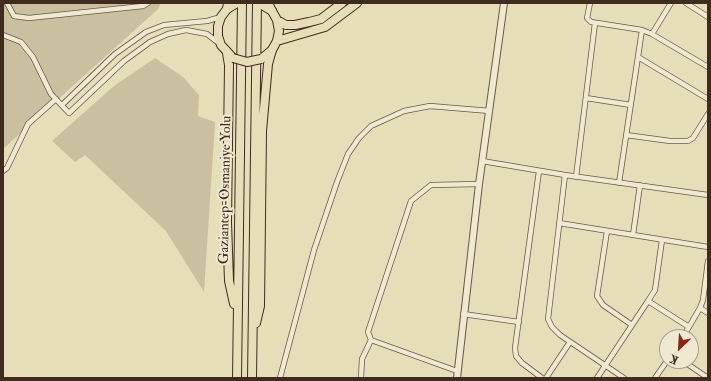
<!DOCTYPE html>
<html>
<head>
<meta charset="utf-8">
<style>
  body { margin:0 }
  #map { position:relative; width:711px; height:381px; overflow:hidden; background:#e6ddb9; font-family:"IM FELL Double Pica",serif }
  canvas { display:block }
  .frame { position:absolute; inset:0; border:4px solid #3f2c1f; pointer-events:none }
  .north { position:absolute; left:659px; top:329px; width:40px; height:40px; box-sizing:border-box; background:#efe9d2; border:1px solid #a99d8a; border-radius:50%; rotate:205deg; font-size:11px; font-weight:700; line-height:16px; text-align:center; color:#3f2c1f }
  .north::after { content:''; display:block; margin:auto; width:14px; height:18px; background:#8f2418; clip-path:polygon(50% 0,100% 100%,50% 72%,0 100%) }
</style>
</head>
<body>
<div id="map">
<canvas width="711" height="381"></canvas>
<div class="frame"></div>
<div class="north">K</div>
</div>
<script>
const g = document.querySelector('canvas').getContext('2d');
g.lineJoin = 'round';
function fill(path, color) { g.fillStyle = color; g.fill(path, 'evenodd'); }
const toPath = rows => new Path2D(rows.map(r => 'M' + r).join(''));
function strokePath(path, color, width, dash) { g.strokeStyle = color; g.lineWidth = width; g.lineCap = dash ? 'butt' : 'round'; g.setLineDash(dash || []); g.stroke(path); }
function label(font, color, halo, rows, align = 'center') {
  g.font = font + ' "IM FELL Double Pica",serif'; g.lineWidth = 4; g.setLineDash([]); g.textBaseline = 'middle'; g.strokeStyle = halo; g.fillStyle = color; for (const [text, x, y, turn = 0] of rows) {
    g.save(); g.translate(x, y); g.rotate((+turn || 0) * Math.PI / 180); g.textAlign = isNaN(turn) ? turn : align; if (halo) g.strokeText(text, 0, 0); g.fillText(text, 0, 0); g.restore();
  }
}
const green = toPath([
  [3,3,161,3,158,9,3,149],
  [155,58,183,77,199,95,198,116,215,122,204,292,166,231,85,155,75,162,52,141,114,86]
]);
const minor = toPath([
  [7,3,14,16,29,18,143,6,148,3],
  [590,3,587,18,591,22,642,30,652,34,671,3],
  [686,3,708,17],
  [652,34,708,67],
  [3,35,21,42,33,57,51,94,69,113,124,61,150,42,168,34,186,30,207,34,220,44],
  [638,57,708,99],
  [586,98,631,105],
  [62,105,115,54,146,32,164,25,207,21,221,17],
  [626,135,670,141,688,141,693,138,708,114],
  [482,161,565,175,708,195],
  [3,171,7,168,28,124,56,99],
  [539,171,515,348,516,356,522,363,542,378],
  [565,175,548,319,552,327,560,335,624,378],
  [576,177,595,23],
  [619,183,642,30],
  [559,223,708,247],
  [607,231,597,296,603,305,632,325],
  [633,235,640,185],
  [662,240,655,290,648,301,689,327],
  [700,308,708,313],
  [463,314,519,322],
  [683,337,700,308,703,300,708,261],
  [371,340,457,371],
  [683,361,708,378],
  [280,378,314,250,337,182,348,154,359,138,371,126,404,111,430,106,490,111],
  [361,378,362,359,371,340,368,332,411,201,431,185,479,184],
  [546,378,570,342],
  [597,378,648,301],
  [655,378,667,361]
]);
const tertiary = toPath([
  [457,378,479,184,504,3]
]);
const primary = toPath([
  [259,3,272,11,277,20,279,31,277,41,272,50,261,59],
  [277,20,286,25,295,25,309,22,321,19,342,3],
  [277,41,325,27,357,3],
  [232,57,221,45,218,36,218,26,221,17,227,9,237,3]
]);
const trunk = toPath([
  [268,3,272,11],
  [227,9,228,3],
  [227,53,229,65,227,222,229,281,234,304],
  [256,323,260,306,262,131,268,64,272,50],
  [237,378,242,3],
  [252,378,257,3]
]);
const primaryBridge = toPath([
  [233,58,247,62,261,59]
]);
const streetNames = [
  ["Gaziantep-Osmaniye Yolu",226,190,-89]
];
fill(green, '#cabf9f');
strokePath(minor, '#695846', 6);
strokePath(tertiary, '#695846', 8);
strokePath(primary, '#3f2c1f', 10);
strokePath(trunk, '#3f2c1f', 10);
strokePath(minor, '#efe9d2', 4.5);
strokePath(tertiary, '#efe9d2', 6);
strokePath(primary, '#e6ddb9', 8);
strokePath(trunk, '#e6ddb9', 8);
strokePath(primaryBridge, '#3f2c1f', 10, []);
strokePath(primaryBridge, '#e6ddb9', 8);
label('14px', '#3f2c1f', '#efe9d2', streetNames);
</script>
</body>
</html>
